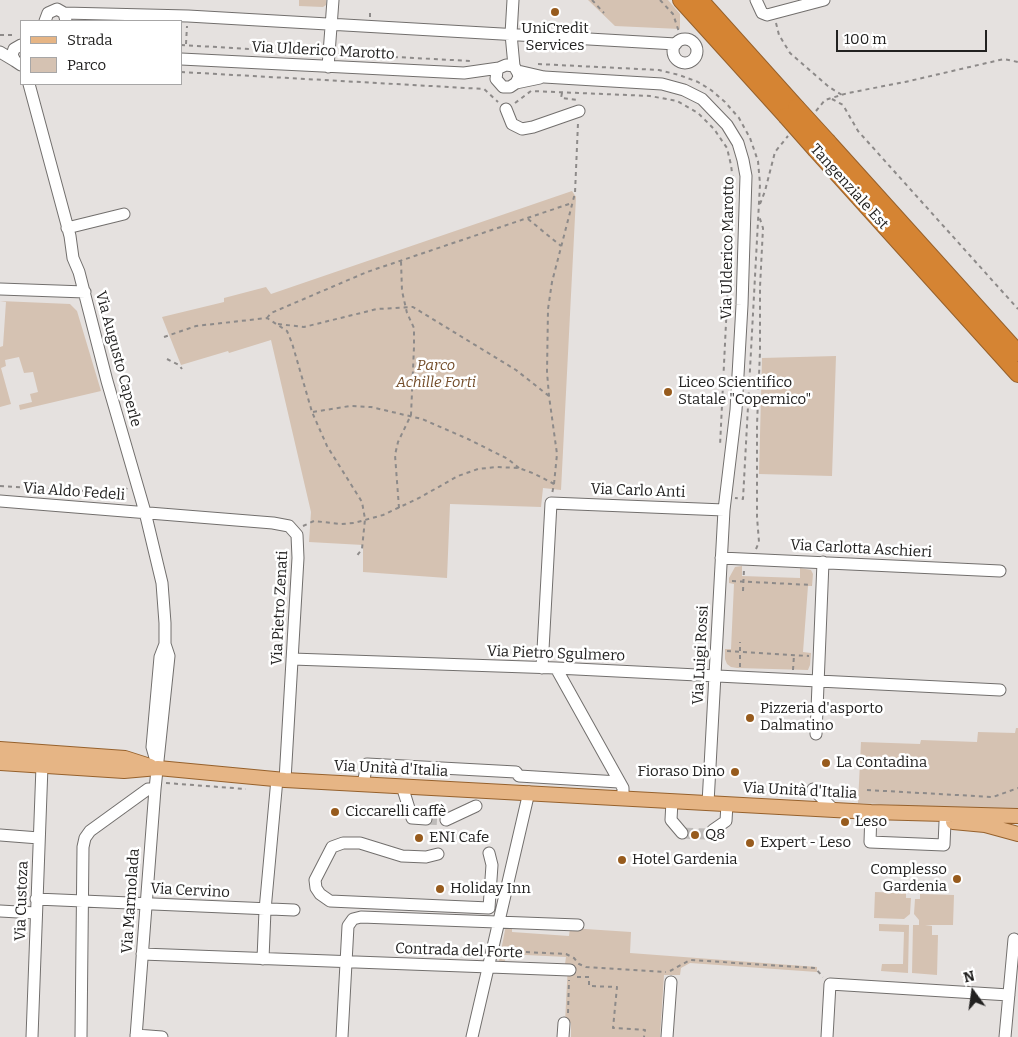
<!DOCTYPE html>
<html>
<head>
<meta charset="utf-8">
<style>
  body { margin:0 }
  #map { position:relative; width:1018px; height:1037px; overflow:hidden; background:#e5e1df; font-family:Bitter,serif }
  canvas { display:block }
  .legend { position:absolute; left:20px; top:20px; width:162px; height:65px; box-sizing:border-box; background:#fff; border:1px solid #a7a6a6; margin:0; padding:6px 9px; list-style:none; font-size:15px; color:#222120 }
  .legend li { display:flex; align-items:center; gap:10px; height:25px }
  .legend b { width:25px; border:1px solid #a7a6a6 }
  .north { position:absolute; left:948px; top:967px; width:50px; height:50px; -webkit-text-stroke:4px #fff; paint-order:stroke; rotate:346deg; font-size:14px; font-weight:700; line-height:20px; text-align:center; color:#222120 }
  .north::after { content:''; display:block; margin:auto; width:18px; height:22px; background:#222120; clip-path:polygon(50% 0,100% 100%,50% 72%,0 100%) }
  .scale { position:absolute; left:836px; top:30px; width:151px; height:22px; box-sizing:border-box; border:2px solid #222120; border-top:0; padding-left:6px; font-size:15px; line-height:18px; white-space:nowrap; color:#222120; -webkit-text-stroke:4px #fff; paint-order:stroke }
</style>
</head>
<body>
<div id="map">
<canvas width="1018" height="1037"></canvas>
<ul class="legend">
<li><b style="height:6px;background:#e6b585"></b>Strada</li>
<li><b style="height:14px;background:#d5c2b2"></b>Parco</li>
</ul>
<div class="north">N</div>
<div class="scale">100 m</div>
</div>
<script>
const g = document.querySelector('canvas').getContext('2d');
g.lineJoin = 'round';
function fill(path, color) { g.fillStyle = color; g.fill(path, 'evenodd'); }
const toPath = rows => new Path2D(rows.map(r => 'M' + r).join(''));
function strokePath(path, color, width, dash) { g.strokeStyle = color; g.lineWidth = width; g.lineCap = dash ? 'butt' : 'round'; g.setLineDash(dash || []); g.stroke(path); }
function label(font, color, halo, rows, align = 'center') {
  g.font = font + ' Bitter,serif'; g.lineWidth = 5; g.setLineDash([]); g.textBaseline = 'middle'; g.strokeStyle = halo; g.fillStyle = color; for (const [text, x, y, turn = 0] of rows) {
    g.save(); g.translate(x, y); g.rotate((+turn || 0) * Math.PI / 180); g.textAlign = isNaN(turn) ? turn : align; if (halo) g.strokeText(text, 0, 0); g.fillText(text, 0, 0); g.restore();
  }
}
const green = toPath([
  [299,0,326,0,326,5,323,7,299,6],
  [588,0,668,0,680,14,680,29,615,26],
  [572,191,576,197,561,490,543,488,541,507,450,504,447,578,363,572,363,545,309,542,311,512,271,340,229,353,228,351,181,365,162,317,224,302,224,298,266,287,271,294],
  [0,301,70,304,77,311,101,391,20,410,19,405,32,402,30,394,38,392,33,372,24,373,19,357,5,360,6,366,1,368,11,404,0,407,0,347,3,346,6,302],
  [836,356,832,476,759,474,762,358],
  [742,566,742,576,800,578,800,568,811,570,813,574,812,586,808,586,803,652,811,653,810,665,808,670,737,668,731,667,727,664,725,659,725,649,731,649,734,584,729,583,729,578,735,567],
  [1016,728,1018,728,1018,811,858,803,861,742,920,744,921,740,977,742,978,732,1015,733],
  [875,892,906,893,906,898,911,898,910,914,904,919,874,918],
  [920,894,954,895,953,925,925,925,932,926,932,935,938,935,937,975,912,973,913,925,919,925,919,920,914,914,915,899,920,899],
  [879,924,909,925,908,973,881,971,882,964,903,964,904,932,879,931],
  [506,925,512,925,512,932,569,936,570,928,631,932,630,953,817,967,817,972,690,963,681,968,680,975,664,975,660,1037,571,1037,571,1023,565,1022,568,964,565,964,566,957,506,954,505,961,499,961]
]);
const minorTunnel = toPath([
  [426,819,446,820],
  [682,833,708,834,713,830]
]);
const path = toPath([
  [592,0,604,13],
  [660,0,673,14,680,35],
  [370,17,370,11],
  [776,23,779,35,790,53,829,87,842,95],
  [0,35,16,35],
  [186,44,187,26],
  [181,45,319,53],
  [338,54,471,61],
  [538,64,659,70,679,75,698,82,711,90,725,102,739,118,750,138,758,161,760,184,743,499,735,498],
  [181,72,484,89,498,102],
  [562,93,561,98,577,100,578,101],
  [832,99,843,105,858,131,1018,309],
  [515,103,531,91,650,96,677,101,698,113,714,129,727,148,731,165,733,180,720,446],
  [816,111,825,100,848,93,905,82,1004,59,1018,62],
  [760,204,765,191,775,152,788,136],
  [528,219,561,246],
  [267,318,271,313,367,272,572,203],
  [278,324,304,327,377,309,413,307,516,370,549,396],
  [164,337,196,326,267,318,287,331,292,343,312,412,327,446,362,502,365,519,362,549,356,557],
  [167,359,179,365,182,369],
  [313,412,350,406,371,407,422,419,468,439,508,459,519,468],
  [554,484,557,454,549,396,547,372,548,309,552,282,575,193,578,123],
  [0,486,120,493,124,492,127,488],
  [399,508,395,455,398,442,411,415,414,347,414,328,407,313,402,291,401,261],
  [303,526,314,521,341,524,354,523,383,515,419,498,458,476,478,469,497,467,519,468,535,474,554,484,552,494],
  [756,549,759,542,757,517,757,425,760,351,760,287,763,228,759,216],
  [732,581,812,585],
  [743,591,744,569],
  [727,651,809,656],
  [740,667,740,642],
  [793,670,794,655],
  [166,783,246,789],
  [867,790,993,797,1018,788],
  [502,951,566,954,574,958,579,964,586,967,666,972],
  [670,971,690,960,815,968,823,977],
  [577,977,589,977,589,986,617,987,613,1028,645,1030,644,1037],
  [568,1013,569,980]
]);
const minor = toPath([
  [513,0,511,34,514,66],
  [756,0,762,13,767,15,824,0],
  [64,13,188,16,676,44],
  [45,21,48,13,57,9,64,13,66,21],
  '673 51a12 12 0 1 1 24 0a12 12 0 1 1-24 0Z',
  [21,45,14,49,12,55,15,61,21,65],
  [0,52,15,61],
  [181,59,464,73,499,68],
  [328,67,333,0],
  [518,71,544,77,662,84,684,90,702,99,727,125,738,143,743,160,746,176,742,305,736,410,724,510,708,803],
  [516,83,519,77,518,73,514,66,506,65,499,68,497,71,496,79,503,87,510,87,516,83,540,78],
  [29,84,70,236,73,258,79,272,107,381,145,512,162,583,165,623,165,644,160,657,152,747,158,768],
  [506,109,512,124,522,129,533,127,579,111],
  [67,228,124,214],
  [0,289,85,292],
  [0,501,273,523,289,526,297,535,298,558,285,780],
  [721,558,1000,571],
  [292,659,556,668,1000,690],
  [542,668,551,503,724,510],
  [556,668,623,788,623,798],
  [816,734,823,562],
  [363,784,367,764,516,772,519,776,619,782],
  [402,786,412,818,426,819],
  [813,789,833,809],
  [672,801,671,820,682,833],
  [871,812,870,842,944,845,945,822],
  [446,820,476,806],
  [713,830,726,821,727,804],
  [0,835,39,838],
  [438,854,426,857,402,856,360,843,343,843,332,847,315,880,316,888,320,894,330,901,489,908,492,865,489,853],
  [36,899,294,910],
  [0,911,36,913],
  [142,954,570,970],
  [263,959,265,910,277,779],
  [136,1035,162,1037],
  [32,1037,42,766],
  [81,1037,83,847,85,838,90,831,148,789,155,789],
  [136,1037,155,789,169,656,165,644],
  [342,1037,348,926,353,919,361,917,578,925],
  [472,1037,529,792],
  [563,1037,564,1023],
  [667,1037,671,982],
  [827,1037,830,984,1009,995],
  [1005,1037,1014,939]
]);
const major = toPath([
  [0,749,125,758,150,766],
  [0,763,124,771,158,768,285,780,871,812,1018,816],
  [953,822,985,825,1018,834]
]);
const highway = toPath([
  [681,0,786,116],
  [700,0,796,107],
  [828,142,1018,353],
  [816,150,1018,374]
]);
const highwayBridge = toPath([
  [796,107,828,142],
  [786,116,816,150]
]);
const markers = [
  [555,12,5,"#975b1d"],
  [668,392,5,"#975b1d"],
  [750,718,5,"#975b1d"],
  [826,763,5,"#975b1d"],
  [735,772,5,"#975b1d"],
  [335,812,5,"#975b1d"],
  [845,822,5,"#975b1d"],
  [695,835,5,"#975b1d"],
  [419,838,5,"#975b1d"],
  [750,843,5,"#975b1d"],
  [622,860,5,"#975b1d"],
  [957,879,5,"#975b1d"],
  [440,889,5,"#975b1d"]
];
const poiNames = [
  ["UniCredit",555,29,"center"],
  ["Services",555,46,"center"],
  ["Liceo Scientifico",678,383],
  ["Statale \"Copernico\"",678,400],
  ["Pizzeria d'asporto",760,709],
  ["Dalmatino",760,726],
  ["La Contadina",836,763],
  ["Fioraso Dino",725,772,"right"],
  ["Ciccarelli caffè",345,812],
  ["Leso",855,822],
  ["Q8",705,835],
  ["ENI Cafe",429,838],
  ["Expert - Leso",760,843],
  ["Hotel Gardenia",632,860],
  ["Complesso",947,870,"right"],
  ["Gardenia",947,887,"right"],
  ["Holiday Inn",450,889]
];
const streetNames = [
  ["Via Ulderico Marotto",323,51,3],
  ["Tangenziale Est",849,187,48],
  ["Via Ulderico Marotto",728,248,-89],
  ["Via Augusto Caperle",118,359,75],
  ["Via Carlo Anti",638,491,2],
  ["Via Aldo Fedeli",74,492,4],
  ["Via Carlotta Aschieri",861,549,3],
  ["Via Pietro Zenati",280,608,-87],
  ["Via Pietro Sgulmero",556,654,2],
  ["Via Luigi Rossi",701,655,-87],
  ["Via Unità d'Italia",391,769,3],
  ["Via Unità d'Italia",800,791,3],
  ["Via Cervino",190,891,3],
  ["Via Custoza",22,901,-88],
  ["Via Marmolada",131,901,-86],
  ["Contrada del Forte",459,951,2]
];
const parkNames = [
  ["Parco",436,366],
  ["Achille Forti",436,383]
];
fill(green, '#d5c2b2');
strokePath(minorTunnel, '#bebbb9', 11, [11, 5.5]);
strokePath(minor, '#726f6d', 13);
strokePath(major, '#96612c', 16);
strokePath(highway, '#96612c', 18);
strokePath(path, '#8d8a89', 2, [4, 4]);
strokePath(minor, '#fff', 11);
strokePath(major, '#e6b585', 14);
strokePath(highway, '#d58433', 16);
strokePath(highwayBridge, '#96612c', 18, []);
strokePath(highwayBridge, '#d58433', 16);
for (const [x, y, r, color] of markers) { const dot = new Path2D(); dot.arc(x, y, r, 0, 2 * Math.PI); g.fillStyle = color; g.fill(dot); strokePath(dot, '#fff', 2); }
label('15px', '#222120', '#fff', poiNames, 'left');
label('15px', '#222120', '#fff', streetNames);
label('italic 15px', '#744e2b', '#fff', parkNames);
</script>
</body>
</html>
